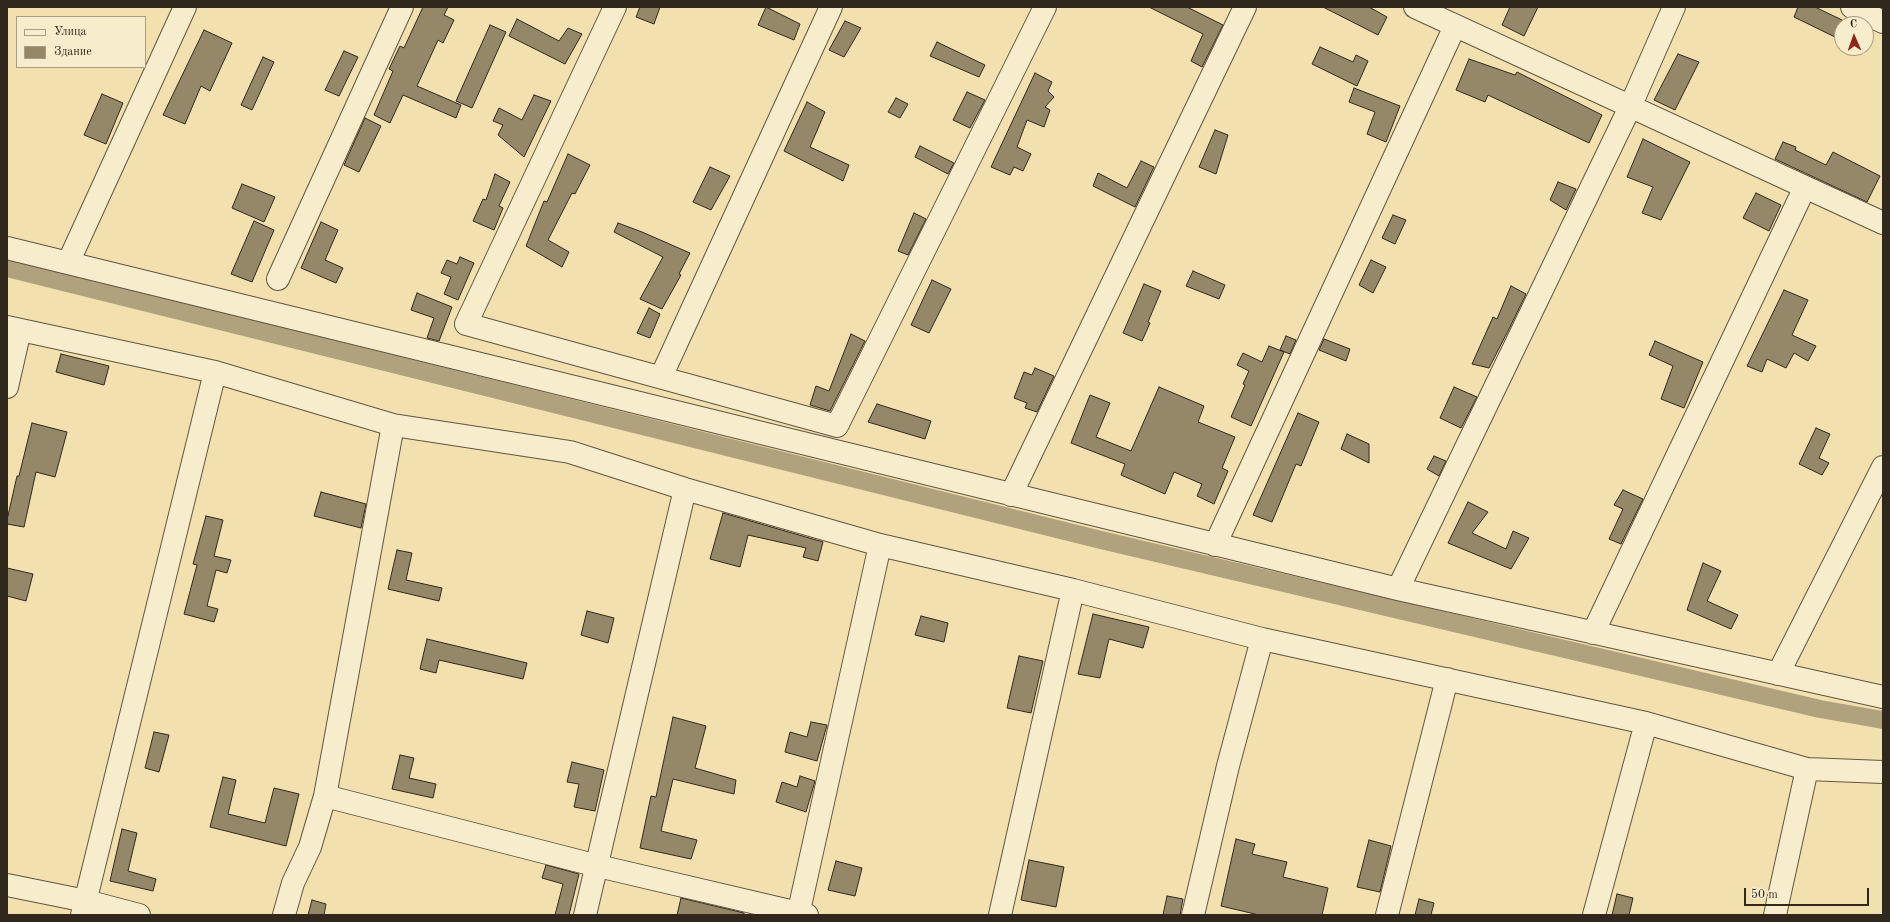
<!DOCTYPE html>
<html>
<head>
<meta charset="utf-8">
<style>
  body { margin:0 }
  #map { position:relative; width:1890px; height:922px; overflow:hidden; background:#f2e1af; font-family:"Old Standard TT",serif }
  canvas { display:block }
  .frame { position:absolute; inset:0; border:8px solid #31281d; pointer-events:none }
  .legend { position:absolute; left:16px; top:16px; width:130px; height:52px; box-sizing:border-box; background:#f7eccb; border:1px solid #a89e85; margin:0; padding:5px 7px; list-style:none; font-size:12px; color:#31281d }
  .legend li { display:flex; align-items:center; gap:8px; height:20px }
  .legend b { width:20px; border:1px solid #a89e85 }
  .north { position:absolute; left:1834px; top:16px; width:40px; height:40px; box-sizing:border-box; background:#f7eccb; border:1px solid #a89e85; border-radius:50%; rotate:358deg; font-size:11px; font-weight:700; line-height:16px; text-align:center; color:#31281d }
  .north::after { content:''; display:block; margin:auto; width:14px; height:18px; background:#8f2418; clip-path:polygon(50% 0,100% 100%,50% 72%,0 100%) }
  .scale { position:absolute; left:1744px; top:888px; width:125px; height:18px; box-sizing:border-box; border:2px solid #31281d; border-top:0; padding-left:5px; font-size:12px; line-height:14px; white-space:nowrap; color:#31281d; -webkit-text-stroke:3px #f7eccb; paint-order:stroke }
</style>
</head>
<body>
<div id="map">
<canvas width="1890" height="922"></canvas>
<div class="frame"></div>
<ul class="legend">
<li><b style="height:5px;background:#f7eccb"></b>Улица</li>
<li><b style="height:11px;background:#958869"></b>Здание</li>
</ul>
<div class="north">С</div>
<div class="scale">50 m</div>
</div>
<script>
const g = document.querySelector('canvas').getContext('2d');
g.lineJoin = 'round';
const toPath = rows => new Path2D(rows.map(r => 'M' + r).join(''));
function strokePath(path, color, width, dash) { g.strokeStyle = color; g.lineWidth = width; g.lineCap = dash ? 'butt' : 'round'; g.setLineDash(dash || []); g.stroke(path); }
function fill(path, color) { g.fillStyle = color; g.fill(path, 'evenodd'); }
const canal = toPath([
  [7,268,1101,540,1820,709,1883,720]
]);
const building = toPath([
  [423,7,448,7,444,15,454,20,443,43,438,40,417,86,461,105,456,118,403,95,390,123,374,115,393,71,389,69,400,46,404,48,423,7],
  [640,7,660,7,654,24,636,17,640,7],
  [766,7,800,24,794,40,758,25,766,7],
  [1149,7,1187,7,1223,25,1202,67,1191,61,1203,34,1149,7],
  [1323,7,1369,7,1387,17,1378,35,1323,7],
  [1510,7,1538,7,1524,36,1502,25,1510,7],
  [1798,7,1815,7,1842,20,1835,37,1794,17,1798,7],
  [517,19,559,41,568,28,582,34,565,64,509,36,517,19],
  [845,21,861,28,844,57,829,50,845,21],
  [490,25,506,32,472,108,456,101,490,25],
  [204,30,232,43,210,91,201,86,185,124,163,115,204,30],
  [937,42,985,65,979,77,930,56,937,42],
  [1320,47,1353,62,1356,55,1368,61,1357,86,1312,64,1320,47],
  [344,51,358,57,339,96,325,90,344,51],
  [1678,54,1699,62,1675,110,1654,100,1678,54],
  [263,57,274,62,252,110,241,105,263,57],
  [1469,59,1515,75,1517,72,1602,115,1589,143,1488,95,1485,102,1456,90,1469,59],
  [1035,73,1052,82,1048,91,1054,97,1045,107,1050,110,1044,127,1027,120,1017,147,1031,154,1023,171,1014,167,1010,175,991,167,1035,73],
  [1354,88,1400,106,1386,142,1367,134,1375,112,1349,102,1354,88],
  [967,92,985,100,970,128,953,120,967,92],
  [102,94,123,103,106,144,84,135,102,94],
  [534,95,551,101,524,157,498,135,503,125,493,121,499,108,522,120,534,95],
  [896,98,908,104,900,118,888,112,896,98],
  [807,102,825,112,810,147,849,165,843,181,784,151,807,102],
  [365,118,381,126,359,172,344,165,365,118],
  [1215,130,1228,135,1216,174,1199,167,1215,130],
  [1643,139,1690,162,1661,220,1642,213,1653,187,1627,177,1643,139],
  [1783,142,1796,147,1795,150,1826,165,1833,152,1880,176,1867,202,1775,159,1783,142],
  [920,146,954,163,948,174,915,157,920,146],
  [568,154,590,165,575,194,572,193,548,240,569,252,562,267,526,246,544,201,547,202,568,154],
  [1141,161,1154,167,1135,207,1093,186,1098,173,1127,188,1141,161],
  [710,167,730,176,711,210,693,202,710,167],
  [495,174,510,182,499,206,503,208,494,230,473,221,483,199,486,200,495,174],
  [1558,182,1576,189,1566,210,1550,200,1558,182],
  [242,184,275,197,264,222,232,208,242,184],
  [1756,193,1781,205,1769,231,1743,218,1756,193],
  [914,213,926,219,908,255,898,251,914,213],
  [1393,215,1406,220,1395,244,1382,238,1393,215],
  [254,221,274,230,252,282,231,274,254,221],
  [321,222,338,230,325,260,343,268,336,283,301,268,321,222],
  [618,223,642,232,690,253,679,274,681,275,662,309,640,299,663,257,614,232,618,223],
  [460,257,474,263,458,300,444,294,451,277,441,273,447,260,457,264,460,257],
  [1371,260,1386,267,1373,293,1359,285,1371,260],
  [1193,271,1225,285,1219,299,1186,286,1193,271],
  [932,280,951,289,929,333,911,325,932,280],
  [1144,284,1161,291,1148,322,1150,323,1142,341,1123,333,1144,284],
  [1511,286,1526,294,1510,327,1489,368,1472,364,1493,317,1497,319,1511,286],
  [1784,290,1808,300,1792,335,1816,346,1808,361,1794,353,1786,368,1767,359,1762,372,1747,366,1784,290],
  [417,293,452,307,439,341,427,338,434,318,411,310,417,293],
  [649,308,660,314,650,338,637,333,649,308],
  [851,334,865,341,830,411,810,405,816,386,829,391,851,334],
  [1286,336,1296,340,1290,354,1280,350,1286,336],
  [1324,339,1350,349,1346,361,1319,350,1324,339],
  [1655,341,1703,362,1684,408,1661,399,1673,366,1649,355,1655,341],
  [1269,346,1284,352,1251,426,1231,417,1245,385,1243,384,1249,371,1237,365,1243,353,1262,362,1269,346],
  [61,354,109,366,104,385,56,372,61,354],
  [1035,368,1054,376,1037,412,1025,408,1027,403,1014,398,1024,372,1032,375,1035,368],
  [1159,387,1204,406,1198,422,1235,437,1222,468,1228,471,1214,504,1197,496,1202,484,1174,472,1165,494,1121,475,1125,464,1071,443,1090,395,1110,403,1096,437,1131,451,1159,387],
  [1454,387,1477,397,1461,428,1440,418,1454,387],
  [877,404,931,421,925,439,868,422,877,404],
  [1298,413,1319,422,1301,466,1296,464,1272,522,1253,515,1298,413],
  [32,423,67,432,55,477,36,472,24,527,7,524,7,520,17,476,19,476,32,423],
  [1816,428,1830,434,1819,458,1829,463,1822,475,1799,464,1816,428],
  [1347,434,1369,444,1369,463,1341,449,1347,434],
  [1434,456,1446,461,1439,476,1427,469,1434,456],
  [1623,490,1643,499,1621,544,1609,539,1623,509,1614,505,1623,490],
  [321,492,366,504,361,528,314,516,321,492],
  [1468,502,1488,512,1472,533,1506,549,1513,531,1529,538,1511,569,1448,543,1468,502],
  [723,513,823,542,818,561,803,557,806,548,748,535,740,567,710,559,723,513],
  [206,516,223,520,214,556,231,560,227,573,216,570,207,606,218,609,214,622,184,614,197,565,193,564,206,516],
  [397,550,412,553,406,580,442,588,439,601,388,589,397,550],
  [1703,563,1721,571,1707,601,1738,615,1731,629,1687,610,1703,563],
  [7,568,33,574,26,601,7,596,7,568],
  [587,611,614,618,608,643,581,635,587,611],
  [1093,614,1149,627,1143,648,1109,639,1100,678,1078,674,1093,614],
  [921,616,948,623,944,642,915,635,921,616],
  [427,639,527,663,523,679,439,660,436,673,420,669,427,639],
  [1019,656,1043,661,1031,713,1007,708,1019,656],
  [673,717,706,726,695,768,736,780,734,794,673,779,661,831,697,840,691,859,640,848,651,796,656,797,673,717],
  [811,722,827,725,817,761,785,752,790,732,807,737,811,722],
  [154,732,169,735,159,772,145,768,154,732],
  [400,755,414,758,409,778,436,784,433,798,392,789,400,755],
  [572,762,604,770,595,811,574,807,579,784,567,782,572,762],
  [800,776,815,781,806,812,776,802,782,782,797,787,800,776],
  [223,777,236,780,228,814,265,823,274,788,299,794,286,846,210,827,223,777],
  [122,829,137,833,128,871,156,879,153,891,110,881,122,829],
  [1236,839,1255,844,1252,854,1287,862,1283,877,1328,888,1322,915,1259,915,1221,906,1236,839],
  [1369,840,1391,846,1380,892,1357,887,1369,840],
  [1029,860,1064,867,1056,907,1021,900,1029,860],
  [836,861,862,868,855,896,828,890,836,861],
  [546,865,579,874,569,915,555,915,563,884,542,878,546,865],
  [1617,894,1633,898,1629,915,1612,915,1617,894],
  [1167,896,1183,899,1180,915,1163,915,1167,896],
  [681,898,744,913,744,915,677,915,681,898],
  [1419,899,1434,903,1431,915,1415,915,1419,899],
  [312,900,326,904,324,915,308,915,312,900]
]);
const minor = toPath([
  [615,7,466,324,837,426,1045,7],
  [1415,7,1883,223],
  [1852,7,1883,22],
  [7,248,1398,589,1883,697],
  [68,263,185,7],
  [278,279,402,7],
  [7,327,215,372,393,425,570,452,685,489,880,545,1073,590,1262,639,1646,723,1807,769,1883,772],
  [661,377,831,7],
  [7,387,20,330],
  [1011,495,1245,7],
  [1215,545,1455,26],
  [1398,589,1630,107,1674,7],
  [1593,633,1805,187],
  [1778,674,1883,467],
  [325,796,598,866,807,915],
  [7,885,86,901,139,915],
  [82,915,215,372],
  [284,915,293,883,310,847,325,796,393,425],
  [585,915,685,489],
  [798,915,880,545],
  [1000,915,1073,590],
  [1193,915,1228,766,1262,639],
  [1387,915,1447,679],
  [1594,915,1646,723],
  [1775,915,1807,769]
]);
strokePath(canal, '#b0a27d', 18);
fill(building, '#958869');
strokePath(building, '#31281d', 1);
strokePath(minor, '#615642', 24);
strokePath(minor, '#f7eccb', 22);
</script>
</body>
</html>
